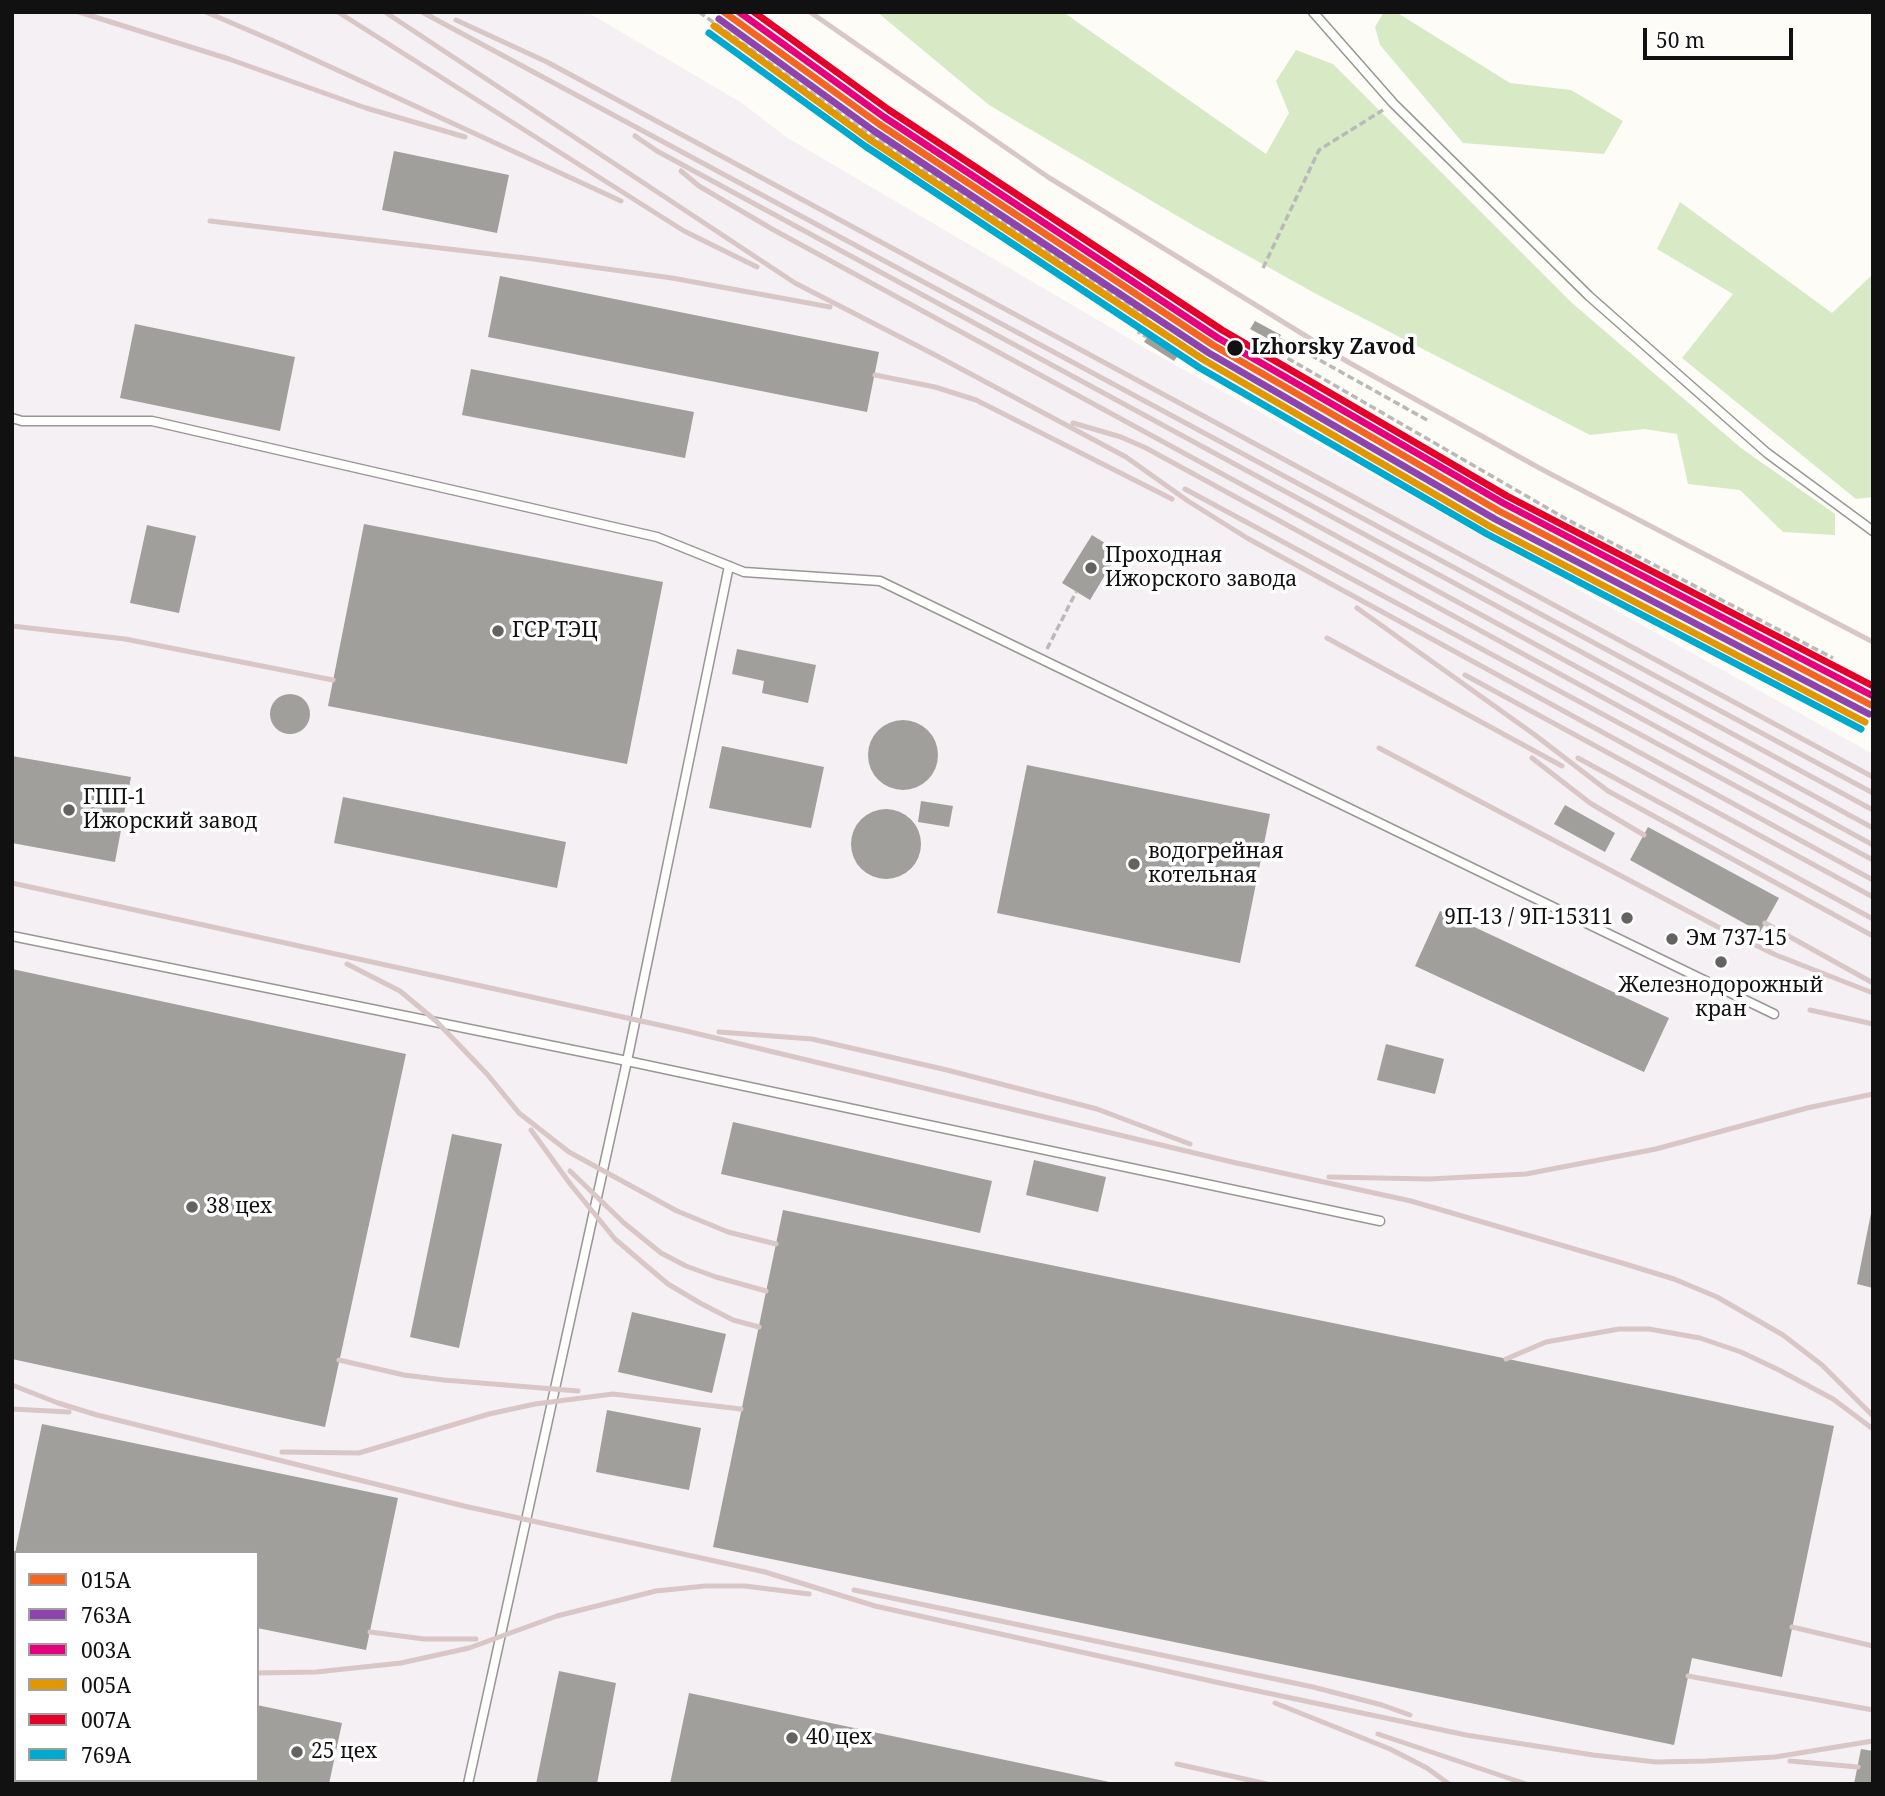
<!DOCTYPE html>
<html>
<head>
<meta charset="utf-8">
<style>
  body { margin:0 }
  #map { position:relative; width:1885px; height:1796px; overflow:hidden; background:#fdfcf7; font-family:"Noto Serif",serif }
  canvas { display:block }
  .frame { position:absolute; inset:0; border:14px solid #111; pointer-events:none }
  .legend { position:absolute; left:14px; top:1551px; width:245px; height:231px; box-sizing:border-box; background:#fff; border:2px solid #a0a0a0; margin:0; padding:9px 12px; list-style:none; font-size:21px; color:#111 }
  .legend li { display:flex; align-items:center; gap:14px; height:35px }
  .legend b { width:35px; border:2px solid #a0a0a0 }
  .scale { position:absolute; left:1643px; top:28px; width:150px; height:32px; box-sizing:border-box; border:4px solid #111; border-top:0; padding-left:9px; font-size:21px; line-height:24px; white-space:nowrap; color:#111; -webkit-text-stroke:5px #fff; paint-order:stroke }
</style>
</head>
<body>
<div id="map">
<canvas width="1885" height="1796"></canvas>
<div class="frame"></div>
<ul class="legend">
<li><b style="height:9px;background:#f26522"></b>015А</li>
<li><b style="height:9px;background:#8e44ad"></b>763А</li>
<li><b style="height:9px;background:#e5007d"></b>003А</li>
<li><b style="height:9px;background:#e09702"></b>005А</li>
<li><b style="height:9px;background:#e4002b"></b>007А</li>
<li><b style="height:9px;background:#00a9ce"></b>769А</li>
</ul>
<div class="scale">50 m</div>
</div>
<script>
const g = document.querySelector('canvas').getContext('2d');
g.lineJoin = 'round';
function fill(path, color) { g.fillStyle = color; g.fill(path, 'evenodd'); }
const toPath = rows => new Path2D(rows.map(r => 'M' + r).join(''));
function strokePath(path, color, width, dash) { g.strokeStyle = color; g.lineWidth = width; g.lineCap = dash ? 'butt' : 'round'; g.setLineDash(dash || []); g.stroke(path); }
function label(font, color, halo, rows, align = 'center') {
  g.font = font + ' "Noto Serif",serif'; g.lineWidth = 7; g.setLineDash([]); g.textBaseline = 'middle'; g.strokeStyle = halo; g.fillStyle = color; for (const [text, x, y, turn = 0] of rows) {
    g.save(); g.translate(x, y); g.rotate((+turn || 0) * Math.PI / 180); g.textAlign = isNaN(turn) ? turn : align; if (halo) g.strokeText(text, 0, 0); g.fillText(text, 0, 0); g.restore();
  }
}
const industrial = toPath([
  [12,12,587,12,742,103,786,137,1154,353,1873,754,1873,1784,12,1784],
  [16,1553,257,1553,257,1780,16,1780]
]);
const forest = toPath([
  [877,12,1063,12,1266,154,1289,113,1276,81,1296,50,1333,64,1572,303,1741,448,1835,514,1835,535,1783,532,1740,490,1688,484,1677,434,1644,429,1590,435,1320,296,1196,227,989,105],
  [1384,12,1396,12,1510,83,1571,90,1623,121,1604,154,1463,143,1380,45,1375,27],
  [1680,202,1832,313,1873,274,1873,497,1856,499,1682,358,1733,294,1657,249]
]);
const building = toPath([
  [394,151,509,175,497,233,382,210],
  [500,276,879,352,867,412,488,337],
  [1255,321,1281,335,1276,343,1250,329],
  [135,324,295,357,280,431,120,398],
  [1150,333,1180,353,1174,361,1144,342],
  [471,369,694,412,685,458,462,415],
  [364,524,663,582,627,764,328,706],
  [147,525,196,536,179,613,130,603],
  [1092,535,1119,552,1090,600,1062,583],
  [737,649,816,665,808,703,762,693,764,681,732,674],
  '270 714a20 20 0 1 1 40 0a20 20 0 1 1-40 0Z',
  '868 755a35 35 0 1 1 70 0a35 35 0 1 1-70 0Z',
  [722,746,824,767,811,828,709,808],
  [12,756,131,777,115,862,12,843],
  [1027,765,1270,814,1240,963,997,913],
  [343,797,566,842,557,888,334,843],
  [921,801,953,806,949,827,918,822],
  [1565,805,1615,833,1605,852,1554,824],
  '851 844a35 35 0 1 1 70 0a35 35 0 1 1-70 0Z',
  [1648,827,1779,898,1760,932,1630,860],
  [1440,911,1669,1018,1644,1072,1415,966],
  [12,969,406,1054,325,1427,12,1359],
  [1386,1044,1444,1059,1435,1094,1377,1080],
  [733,1122,992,1181,980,1233,721,1174],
  [452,1134,502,1144,459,1348,410,1337],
  [1034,1160,1106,1177,1098,1212,1026,1195],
  [783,1210,1834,1426,1782,1677,1692,1658,1674,1745,713,1547],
  [1871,1213,1873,1213,1873,1288,1857,1284],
  [632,1312,726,1334,712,1393,618,1372],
  [607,1410,701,1428,689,1490,596,1472],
  [42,1424,398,1498,366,1650,257,1628,257,1553,15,1553],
  [559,1671,616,1683,597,1784,536,1784],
  [15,1675,16,1780,257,1780,257,1705,342,1723,329,1784,12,1782,12,1686],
  [689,1693,1114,1783,1114,1784,670,1784],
  [1861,1749,1873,1751,1873,1784,1854,1784]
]);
const path = toPath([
  [699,12,872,136,1149,317,1139,333,1147,337],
  [1263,268,1319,150,1383,110],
  [1279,339,1288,344],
  [1427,420,1289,343,1282,355,1568,520,1833,658],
  [1047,649,1076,592]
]);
const lane = toPath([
  [1313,12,1393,103,1589,296,1767,453,1873,531],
  [12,418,22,421,152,421,657,537,744,572,880,581,1774,1014],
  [12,936,627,1061,1380,1221],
  [468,1784,627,1061,729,566]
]);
const rail = toPath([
  [79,12,229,59,366,108,465,137],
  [206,12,283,45,621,201],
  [338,12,684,231,757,267],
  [385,12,795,283,939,357,1126,457,1188,501,1247,538,1873,880],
  [422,12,1873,793],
  [810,12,1048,177,1348,362,1543,470,1873,642],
  [456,20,547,62,623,103,1873,777],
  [635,136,657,151,1873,810],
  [681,171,699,186,772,229,1873,828],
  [210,221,534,259,672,278,830,307],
  [875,375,935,387,976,400,1172,499],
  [1073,423,1121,437,1146,448,1873,845],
  [1185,489,1873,860],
  [1357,608,1535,735,1608,791,1873,936],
  [12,626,125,639,333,680],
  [1327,638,1562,766],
  [1465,675,1873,897],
  [1379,748,1716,926,1776,955,1873,993],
  [1532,758,1590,803,1644,835],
  [1578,758,1873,919],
  [12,883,682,1030,1232,1162,1411,1201,1622,1263,1674,1279,1717,1297,1783,1335,1822,1365,1873,1416],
  [1765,923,1873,983],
  [347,964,400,991,436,1021,487,1074,519,1113,569,1152,677,1211,728,1232,776,1244],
  [1810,1010,1873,1024],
  [719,1032,812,1039,947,1070,1097,1109,1190,1144],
  [531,1130,571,1185,615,1239,643,1263,668,1284,700,1303,733,1320,759,1327],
  [570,1171,624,1223,661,1253,686,1266,716,1277,766,1291],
  [1329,1177,1429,1179,1526,1174,1656,1149,1807,1108,1873,1094],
  [1506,1359,1546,1342,1619,1329,1649,1329,1700,1338,1741,1352,1779,1370,1833,1399,1873,1429],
  [339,1360,404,1375,444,1380,578,1391],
  [12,1385,58,1403,97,1415,464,1506,765,1572,875,1606,1220,1683,1466,1735,1593,1755,1656,1762,1707,1761,1775,1757,1873,1741],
  [12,1409,69,1412],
  [282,1452,359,1453,489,1414,535,1404,613,1394,741,1409],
  [854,1590,1313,1687,1382,1705,1410,1715],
  [12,1606,16,1608],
  [1792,1627,1873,1646],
  [370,1632,424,1639,476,1639],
  [12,1664,16,1665],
  [257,1673,316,1672,401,1663,469,1648,557,1616,656,1591,705,1586,745,1586,809,1594],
  [1688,1676,1873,1710],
  [1275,1703,1390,1749,1427,1768,1449,1784],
  [1378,1734,1526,1784],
  [1790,1761,1858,1767],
  [1177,1764,1267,1784]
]);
const rail1 = toPath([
  [724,12,879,124,1213,345,1499,511,1873,706]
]);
const rail2 = toPath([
  [719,19,874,131,1209,353,1495,519,1869,714]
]);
const rail3 = toPath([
  [739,12,884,117,1218,338,1503,503,1873,696]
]);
const rail4 = toPath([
  [714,26,869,139,1204,360,1491,527,1865,722]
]);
const rail5 = toPath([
  [754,12,889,110,1222,330,1507,496,1873,686]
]);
const rail6 = toPath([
  [709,33,865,146,1200,368,1487,534,1861,729]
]);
const markers = [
  [1235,348,9,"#111"],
  [1091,568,7,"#646362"],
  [498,631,7,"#646362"],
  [69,810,7,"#646362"],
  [1134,864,7,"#646362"],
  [1627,918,7,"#646362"],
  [1672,939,7,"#646362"],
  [1721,962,7,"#646362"],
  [192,1207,7,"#646362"],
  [792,1738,7,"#646362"],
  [297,1752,7,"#646362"]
];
const stopNames = [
  ["Izhorsky Zavod",1251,348]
];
const poiNames = [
  ["Проходная",1105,556],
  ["Ижорского завода",1105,580],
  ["ГСР ТЭЦ",512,631],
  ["ГПП-1",83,798],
  ["Ижорский завод",83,822],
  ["водогрейная",1148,852],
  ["котельная",1148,876],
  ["9П-13 / 9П-15311",1613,918,"right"],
  ["Эм 737-15",1686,939],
  ["Железнодорожный",1721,986,"center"],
  ["кран",1721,1010,"center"],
  ["38 цех",206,1207],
  ["40 цех",806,1738],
  ["25 цех",311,1752]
];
fill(industrial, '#f5f0f3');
fill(forest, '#d8eac5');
fill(building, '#a19f9c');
strokePath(lane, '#979795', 11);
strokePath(path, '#b9b9b8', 3.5, [7, 3.5]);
strokePath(lane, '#fffffe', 8);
strokePath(rail, '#d9c6c7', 5);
strokePath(rail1, '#f26522', 7);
strokePath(rail2, '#8e44ad', 7);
strokePath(rail3, '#e5007d', 7);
strokePath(rail4, '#e09702', 7);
strokePath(rail5, '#e4002b', 7);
strokePath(rail6, '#00a9ce', 7);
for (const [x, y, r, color] of markers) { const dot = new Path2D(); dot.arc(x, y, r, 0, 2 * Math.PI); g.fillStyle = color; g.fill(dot); strokePath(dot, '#fff', 2.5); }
label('bold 21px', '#111', '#fff', stopNames, 'left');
label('21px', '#111', '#fff', poiNames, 'left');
</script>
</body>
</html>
